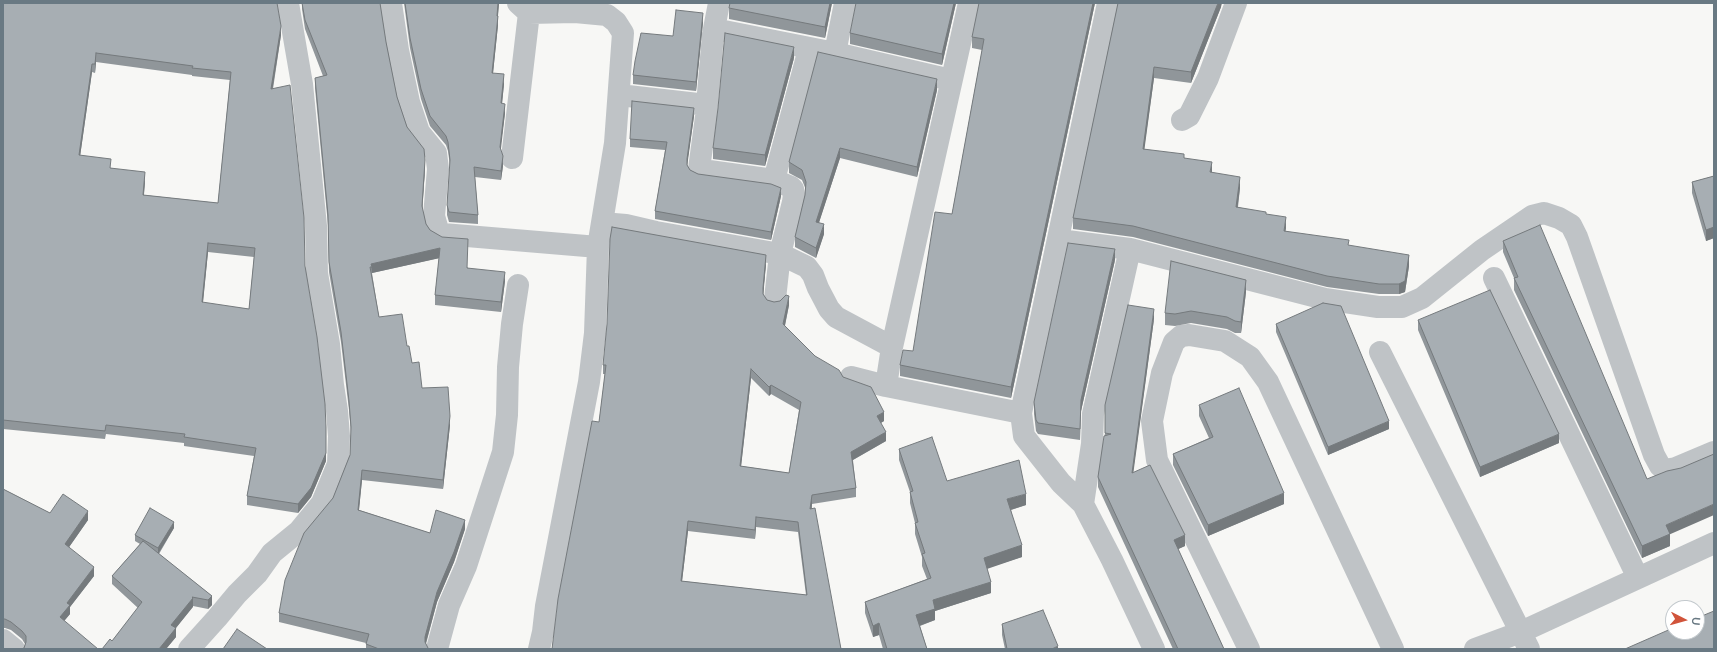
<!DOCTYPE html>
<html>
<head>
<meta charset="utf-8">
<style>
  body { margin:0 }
  #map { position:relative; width:1717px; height:652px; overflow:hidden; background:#f7f7f5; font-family:Lato,sans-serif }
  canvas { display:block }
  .frame { position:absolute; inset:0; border:4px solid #697983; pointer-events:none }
  .north { position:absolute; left:1665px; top:600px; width:40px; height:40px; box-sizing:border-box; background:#fff; border:1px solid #c3c9cd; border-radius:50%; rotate:96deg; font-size:11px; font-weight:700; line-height:16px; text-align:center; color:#697983 }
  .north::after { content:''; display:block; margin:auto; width:14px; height:18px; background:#d1543b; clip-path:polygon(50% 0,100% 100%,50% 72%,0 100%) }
</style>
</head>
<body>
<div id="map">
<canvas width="1717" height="652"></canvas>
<div class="frame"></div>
<div class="north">U</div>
</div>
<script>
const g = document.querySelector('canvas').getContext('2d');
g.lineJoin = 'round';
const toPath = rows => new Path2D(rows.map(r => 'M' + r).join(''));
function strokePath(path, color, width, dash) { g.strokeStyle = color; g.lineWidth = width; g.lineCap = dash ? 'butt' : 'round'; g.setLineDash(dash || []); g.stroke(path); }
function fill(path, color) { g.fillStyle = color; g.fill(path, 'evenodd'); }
const street = toPath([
  [391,3,398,50,409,102,419,132,436,153,438,169,434,216,438,230,443,234,598,247],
  [719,3,713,34,706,117,699,169,702,170,774,180,791,187,793,189,794,194,793,202,780,254,775,299],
  [529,13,575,12,607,15,616,22,623,33,615,143,598,247,595,333,589,382,546,606,543,632,539,649],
  [714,29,835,53,951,80],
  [835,53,845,3],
  [619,95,707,105],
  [1182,120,1189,116,1208,78,1236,3],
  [512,158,529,13,518,3],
  [774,180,809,49],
  [602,223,626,225,656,232,780,254,807,267,813,275,818,288,829,309,836,317,892,347],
  [1059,240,1130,249,1325,299,1378,307,1402,307,1422,298,1482,250,1532,216,1544,213,1559,218,1571,225,1577,237,1654,455,1660,466,1665,470,1676,468,1714,452],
  [1130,249,1093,414,1092,444,1083,504,1112,560,1154,649],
  [1494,278,1638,578],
  [1380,352,1529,649],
  [851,377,886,386,1021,413,1108,3],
  [886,386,892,347,969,3],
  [1021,413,1024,436,1061,483,1083,504],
  [3,640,14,649],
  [189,649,217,618,237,594,257,574,272,553,299,531,322,503,338,464,339,436,337,411,333,385,329,344,317,273,316,226,302,84,288,3],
  [437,649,449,605,466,566,503,452,507,415,508,367,512,324,518,285],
  [1249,649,1157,460,1152,421,1162,373,1174,342,1181,336,1189,335,1225,341,1250,357,1268,382,1393,649],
  [1475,649,1521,632,1714,543]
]);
const wall = toPath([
  [3,3,281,35,273,89,305,266,326,436,326,461,311,497,298,513,247,505,247,496,254,456,184,446,184,443,106,434,105,439,3,429],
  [96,62,192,75,192,76,230,80,218,203,144,195,145,181,80,156,92,72,95,73],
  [208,252,254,257,249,309,203,303],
  [302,3,380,3,386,42,397,97,407,127,425,169,422,208,426,224,430,230,468,268,505,281,501,312,435,305,435,295,439,258,372,273,379,317,407,346,412,363,422,388,450,425,443,489,362,480,359,510,430,533,465,529,454,562,437,602,426,644,428,649,366,649,366,643,279,622,279,613,333,498,350,455,351,433,349,410,341,342,329,272,328,225,315,88,315,78,323,76,305,29,302,9],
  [404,3,499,3,498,16,498,25,493,73,504,84,502,104,505,113,500,150,503,166,501,180,475,177,478,215,478,224,449,222,447,215,447,205,450,166,448,151,446,145,430,126,421,99,410,48],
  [832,3,825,38,729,19,729,8],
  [956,3,942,65,850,44,850,33],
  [1095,3,1011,398,900,376,900,365,913,351,952,214,982,50,972,48,972,37],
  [1118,3,1221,7,1191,83,1154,78,1144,149,1184,158,1240,188,1238,207,1266,214,1286,228,1285,231,1349,246,1409,266,1405,292,1399,294,1379,294,1327,287,1133,237,1073,229,1073,218],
  [703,22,696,91,633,84,633,75,673,36],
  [794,58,765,166,713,159,713,148],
  [937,90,917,177,840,158,819,222,824,234,816,258,795,247,795,237,805,195,806,190,802,180,789,173,789,162],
  [694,116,687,164,687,165,690,170,698,174,781,196,771,240,655,219,655,211,665,150,630,147,630,139],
  [1714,176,1714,238,1706,241,1692,193,1692,182],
  [1503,241,1670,534,1670,546,1642,558,1514,290,1514,278,1503,252],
  [1115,260,1081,411,1080,440,1038,434,1036,431,1034,414,1034,402],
  [766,264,763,294,767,300,774,302,789,305,785,326,815,356,843,377,884,421,881,423,886,441,853,460,856,488,856,497,812,504,812,509,841,649,552,649,599,422,605,374,603,374,603,365],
  [751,378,769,396,771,394,799,410,789,473,741,466],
  [756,527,798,532,806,595,682,581,688,531,755,539],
  [1246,292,1241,333,1235,333,1227,329,1191,323,1175,326,1165,325,1165,313],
  [1154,319,1133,472,1185,546,1178,549,1224,649,1173,649,1098,487,1098,477,1105,433],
  [1418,320,1559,443,1480,477,1418,330],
  [1276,324,1389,429,1328,455,1276,332],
  [1199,405,1284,504,1208,536,1173,465,1173,454,1209,438,1199,416],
  [899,449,947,481,1026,505,1011,510,1022,557,987,568,991,593,935,611,935,620,920,626,927,649,883,649,879,635,873,637,865,613,865,602,927,579,922,566,922,557,915,534,915,523,910,503,910,492,899,460],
  [3,489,50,513,88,520,69,547,94,576,70,607,70,614,64,621,24,648,25,644,22,639,11,630,5,628,3,628],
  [174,528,159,554,212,596,212,605,208,609,193,606,176,628,176,637,166,649,102,649,112,641,138,608,112,584,112,576,140,544,135,541,135,535],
  [1002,624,1058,649,1005,649,1002,635]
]);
const shadedWall = toPath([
  [498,3,499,3,497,25,497,16],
  [830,3,832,3,825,38,825,27],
  [954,3,956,3,942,65,942,54],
  [1093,3,1095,3,1011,398,1011,387],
  [1218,3,1222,3,1221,7,1191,83,1191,72],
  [703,13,703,22,696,91,696,82],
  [498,16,498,25,492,83,492,73],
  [281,26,281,35,271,98,271,89],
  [794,47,794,58,765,166,765,155],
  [96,53,96,62,95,73,95,64],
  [92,64,92,72,79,164,79,155],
  [1154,67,1154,78,1143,160,1143,149],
  [504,74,504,84,501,113,501,103],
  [937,79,937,90,917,177,917,167],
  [505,104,505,113,500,157,500,147],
  [694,108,694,116,687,167,687,159],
  [840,148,840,158,816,232,816,222],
  [503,156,503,166,501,180,501,171],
  [425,160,425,169,422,215,422,206],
  [1212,162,1212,173,1210,172],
  [145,172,145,181,143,204,143,195],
  [1240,177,1240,188,1236,218,1236,207],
  [781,188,781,196,771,240,771,232],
  [1286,217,1286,228,1284,242,1284,231],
  [824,224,824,234,816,258,816,248],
  [1714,227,1714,238,1706,241,1706,230],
  [208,243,208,252,202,311,202,302],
  [440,248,440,258,372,273,371,264],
  [1115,249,1115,260,1081,411,1080,440,1081,400],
  [766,255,766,264,763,298,763,288],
  [1409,255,1409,266,1405,292,1399,294,1399,284],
  [505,272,505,281,501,312,501,302],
  [1246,280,1246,292,1241,333,1241,322],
  [789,296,789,305,783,334,783,324],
  [1154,309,1154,319,1132,483,1132,473],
  [751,369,751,378,740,476,740,466],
  [771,385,771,394,769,396,769,387],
  [884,412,884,421,877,425,877,416],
  [450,416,450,425,443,489,443,480],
  [1389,421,1389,429,1328,455,1328,447],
  [326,427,326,461,311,497,298,513,298,504],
  [886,432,886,441,851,461,851,452],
  [1559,434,1559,443,1480,477,1480,467],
  [362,470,362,480,358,519,358,510],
  [1284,493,1284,504,1208,536,1208,525],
  [1026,494,1026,505,1007,511,1007,499],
  [812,495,812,504,810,518,810,509],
  [1714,504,1714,515,1666,536,1666,525],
  [88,511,88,520,65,553,65,544],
  [756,517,756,527,755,539,755,530],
  [465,520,465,529,454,562,437,602,425,646,425,637,437,592],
  [688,521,688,531,681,590,681,581],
  [174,522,174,528,158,554,158,548],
  [1670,534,1670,546,1642,558,1642,546],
  [1185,535,1185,546,1174,551,1174,540],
  [1022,545,1022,557,984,570,984,558],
  [94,567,94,576,70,607,70,614,60,626,60,617,67,603],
  [991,582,991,593,935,611,935,620,916,627,916,615,933,600],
  [212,596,212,605,208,609,208,600],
  [193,598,193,607,171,634,171,625],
  [879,623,879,635,873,637,873,626],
  [176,628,176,637,166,649,159,649],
  [1058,646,1058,649,1052,649]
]);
const building = toPath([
  [3,3,277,3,281,26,271,89,290,85,304,218,305,266,317,337,325,404,326,427,326,453,311,488,298,504,247,496,256,448,184,437,185,434,106,425,105,431,3,420,3,3],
  [96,53,193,66,192,68,231,72,218,203,143,195,145,172,110,168,111,159,79,155,92,64,95,64,96,53],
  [208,243,255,248,249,309,202,302,208,243],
  [302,3,380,3,386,42,397,97,407,127,424,149,425,160,422,206,426,224,430,230,442,237,468,239,467,268,505,272,501,302,435,295,440,248,371,264,372,267,370,267,379,317,402,314,407,346,409,346,412,363,419,362,422,388,448,387,450,416,443,480,362,470,358,510,430,533,436,510,465,520,454,552,437,592,425,637,425,642,428,648,427,649,379,649,366,644,369,634,279,613,285,580,304,533,333,498,350,455,351,427,349,401,341,332,329,262,328,215,315,78,327,75,305,20,302,3],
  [405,3,498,3,497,16,498,16,492,73,504,74,501,103,505,104,500,147,503,156,501,171,474,167,478,215,449,212,447,205,450,160,448,142,446,136,430,116,421,89,410,38,405,3],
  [730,3,830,3,825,27,729,8,730,3],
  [856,3,954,3,942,54,850,33,856,3],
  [979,3,1093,3,1011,387,900,365,903,350,913,351,935,212,952,214,984,39,972,37,979,3],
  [1118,3,1218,3,1191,72,1154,67,1143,149,1184,154,1184,158,1212,162,1210,172,1240,177,1236,207,1266,212,1266,214,1286,217,1284,231,1349,240,1348,245,1409,255,1405,281,1399,284,1379,284,1327,276,1133,226,1073,218,1118,3],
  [676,10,703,13,696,82,633,75,635,61,641,33,673,36,676,10],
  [725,33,794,47,765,155,713,148,718,108,725,33],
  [818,52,937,79,917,167,840,148,816,222,824,224,816,248,795,237,805,195,806,182,802,170,789,162,818,52],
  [632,101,694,108,687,159,687,165,690,170,698,174,771,184,781,188,771,232,655,211,667,142,630,139,632,101],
  [1714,176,1714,227,1706,230,1692,182,1714,176],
  [1540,225,1647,479,1667,471,1681,468,1714,454,1714,504,1666,525,1670,534,1642,546,1514,278,1518,277,1503,241,1540,225],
  [612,227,766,255,763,288,763,294,767,300,774,302,780,301,786,295,789,296,783,324,815,356,839,370,843,377,871,387,884,412,877,416,886,432,851,452,856,488,812,495,810,509,815,508,841,649,552,649,558,599,592,421,599,422,606,365,603,365,607,324,610,239,612,227],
  [751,369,769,387,771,385,801,402,789,473,740,466,751,369],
  [756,517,798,522,807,595,681,581,688,521,755,530,756,517],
  [1068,243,1115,249,1081,400,1080,429,1038,423,1036,420,1034,402,1068,243],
  [1171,261,1246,280,1241,322,1235,321,1227,317,1191,311,1175,314,1165,313,1171,261],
  [1490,290,1559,434,1480,467,1418,320,1490,290],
  [1323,303,1341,306,1389,421,1328,447,1276,324,1323,303],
  [1128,305,1154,309,1132,473,1150,465,1185,535,1174,540,1224,649,1178,649,1098,477,1104,436,1111,434,1105,433,1105,405,1128,305],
  [1239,388,1284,493,1208,525,1173,454,1213,437,1199,405,1239,388],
  [932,437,947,481,1019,460,1026,494,1007,499,1022,545,984,558,991,582,933,600,935,609,916,615,927,649,887,649,879,623,873,626,865,602,931,578,922,554,925,553,915,523,918,522,910,492,913,491,899,449,932,437],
  [3,489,50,513,63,494,88,511,65,544,94,567,67,603,70,605,60,617,98,649,22,649,24,648,26,642,26,636,22,631,11,622,5,619,3,619,3,489],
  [150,508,174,522,158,548,135,535,150,508],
  [143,541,212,596,208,600,192,597,193,598,171,625,176,628,159,649,102,649,110,639,112,641,142,602,112,576,143,541],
  [1043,610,1058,646,1052,649,1007,649,1002,624,1043,610],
  [1714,611,1714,649,1625,649,1673,628,1673,632,1697,632,1697,618,1714,611],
  [237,629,267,649,223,649,237,629]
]);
strokePath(street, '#bfc3c6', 22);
fill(wall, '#90969a');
fill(shadedWall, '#757a7d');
fill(building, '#a7aeb3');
strokePath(building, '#757a7d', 1);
</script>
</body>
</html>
